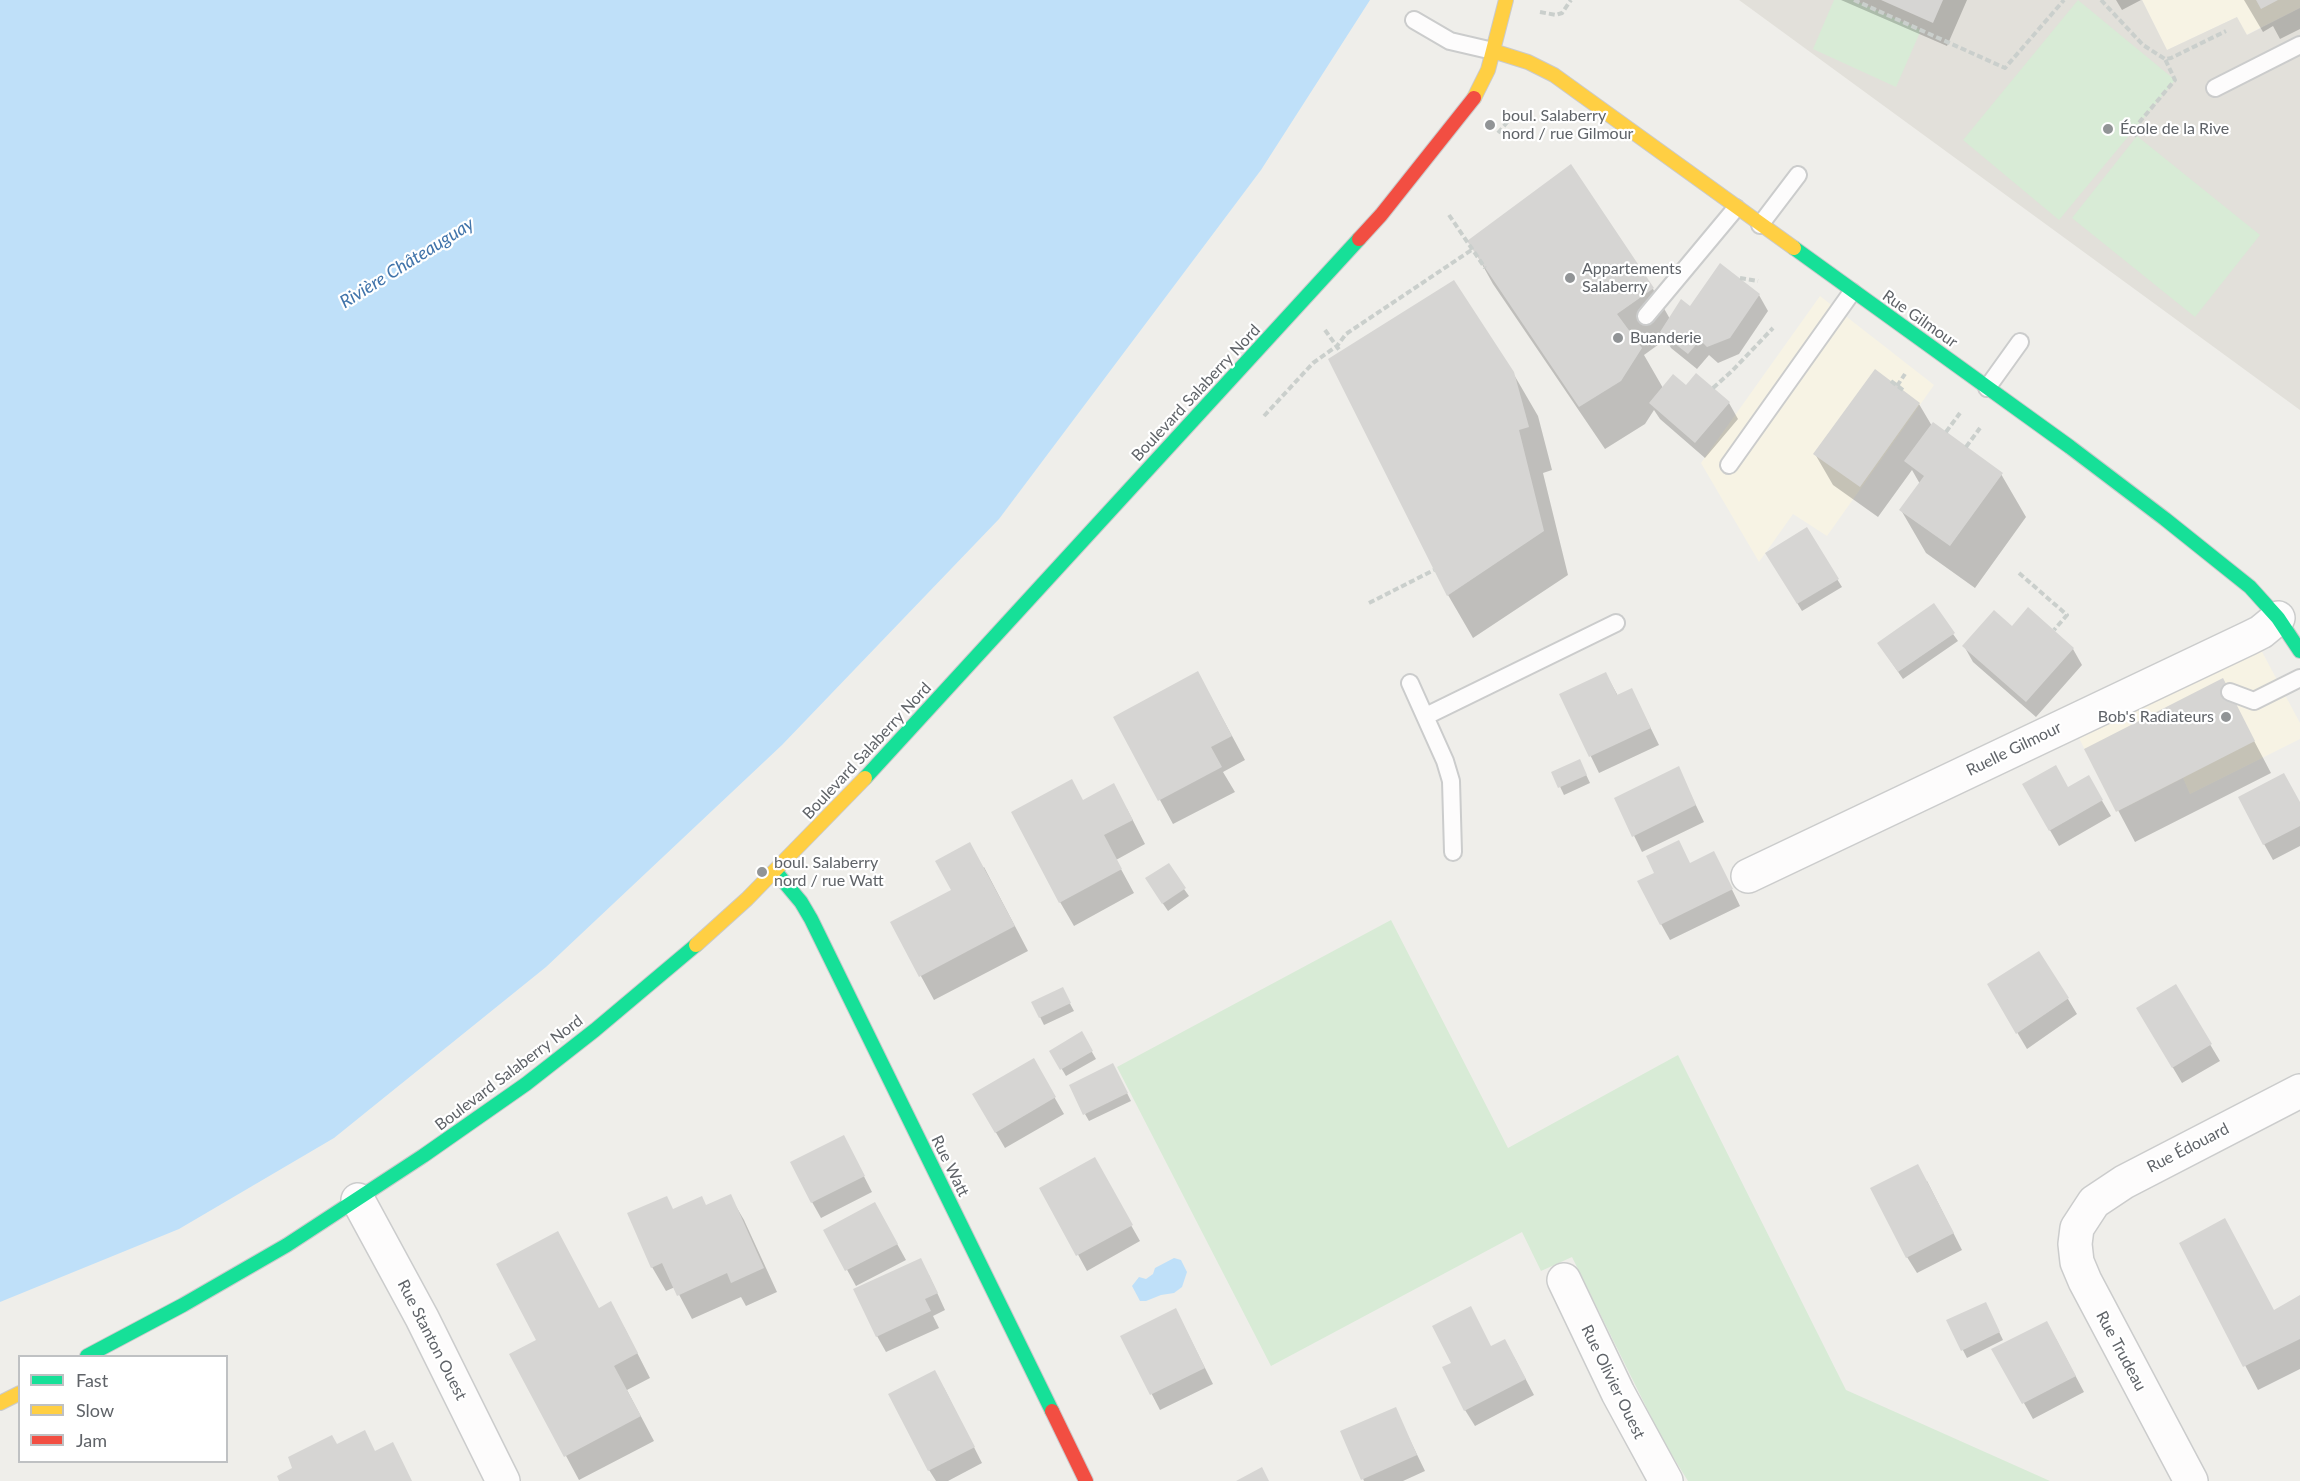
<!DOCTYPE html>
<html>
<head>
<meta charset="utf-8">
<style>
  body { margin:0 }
  #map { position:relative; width:2300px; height:1481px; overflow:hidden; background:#efeeea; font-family:Lato,sans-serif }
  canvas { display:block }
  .legend { position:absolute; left:18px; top:1355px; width:210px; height:108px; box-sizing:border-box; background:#fff; border:2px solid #bfc1c3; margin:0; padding:8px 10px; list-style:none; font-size:18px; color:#5f6368 }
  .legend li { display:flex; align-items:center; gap:12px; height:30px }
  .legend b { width:30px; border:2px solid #bfc1c3 }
</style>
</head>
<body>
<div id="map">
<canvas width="2300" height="1481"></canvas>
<ul class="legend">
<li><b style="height:8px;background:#16e098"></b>Fast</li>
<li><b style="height:8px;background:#ffcf43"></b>Slow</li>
<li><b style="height:8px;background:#f24e42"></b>Jam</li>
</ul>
</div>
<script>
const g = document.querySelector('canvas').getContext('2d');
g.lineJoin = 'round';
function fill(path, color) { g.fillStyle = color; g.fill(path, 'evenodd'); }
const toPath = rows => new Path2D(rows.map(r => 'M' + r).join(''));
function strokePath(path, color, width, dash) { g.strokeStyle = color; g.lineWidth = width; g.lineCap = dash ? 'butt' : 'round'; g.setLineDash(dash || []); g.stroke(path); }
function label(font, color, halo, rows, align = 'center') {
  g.font = font + ' Lato,sans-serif'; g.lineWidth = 4.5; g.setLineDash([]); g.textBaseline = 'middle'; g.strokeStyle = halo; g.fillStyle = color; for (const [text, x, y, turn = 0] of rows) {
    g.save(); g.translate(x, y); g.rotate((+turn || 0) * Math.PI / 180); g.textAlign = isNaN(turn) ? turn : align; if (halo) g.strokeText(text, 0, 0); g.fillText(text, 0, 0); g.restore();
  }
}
const commercial = toPath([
  [2142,0,2300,0,2300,8,2246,35,2237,17,2167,50],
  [1820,296,1934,385,1827,536,1793,514,1759,562,1701,463],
  [2260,648,2300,723,2300,739,2190,794,2183,778,2116,812,2076,732]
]);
const education = toPath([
  [1739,0,2142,0,2167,50,2237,17,2247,35,2300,8,2300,410]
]);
const green = toPath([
  [1834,0,1854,0,1921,30,1896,87,1813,49],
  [2078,0,2175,80,2059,220,1963,140],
  [2137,136,2260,235,2195,317,2072,218],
  [1391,920,1508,1148,1678,1055,1846,1390,2050,1481,1688,1481,1663,1441,1572,1257,1541,1271,1522,1232,1271,1366,1117,1067]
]);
const water = toPath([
  [0,0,1370,0,1261,170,999,519,782,745,546,967,334,1138,179,1229,0,1302],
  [1174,1258,1181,1260,1187,1272,1182,1287,1174,1293,1161,1295,1146,1301,1140,1301,1132,1286,1139,1277,1146,1279,1153,1274,1155,1268]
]);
const shadow = toPath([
  [1841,0,1967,0,1947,46],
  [2116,0,2141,0,2122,10],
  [2244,0,2300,0,2300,29,2280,39,2273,26,2263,32],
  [1570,166,1653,289,1670,319,1690,308,1759,295,1768,311,1739,354,1718,363,1709,355,1697,369,1671,348,1666,339,1644,355,1663,388,1686,387,1729,403,1738,419,1705,458,1660,419,1654,410,1645,424,1605,449,1493,284,1469,241],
  [1330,359,1513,373,1538,416,1552,470,1543,473,1568,575,1473,638,1448,595],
  [1919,404,1932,426,2001,474,2026,517,1975,588,1926,553,1901,510,1920,484,1912,470,1878,517,1833,485,1815,454],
  [1806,529,1842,587,1802,611,1767,554],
  [2012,628,2073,649,2082,665,2036,717,1973,662,1964,646],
  [1953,634,1958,641,1903,679,1883,650],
  [1606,674,1618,696,1632,690,1659,745,1599,773,1561,695],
  [2222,680,2271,773,2135,842,2086,750],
  [1211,697,1245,760,1223,772,1235,792,1173,824,1115,717],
  [1583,768,1590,783,1564,795,1553,772],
  [1678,768,1704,822,1642,852,1616,799],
  [2088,777,2111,816,2059,846,2024,785,2068,789],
  [1083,802,1127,809,1145,844,1116,860,1134,893,1074,926,1060,902],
  [2300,804,2300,846,2273,860,2264,844],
  [1690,864,1722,869,1740,906,1670,940,1661,924],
  [984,867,1028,951,934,1000,892,923,953,890],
  [1151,886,1184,889,1189,896,1168,911],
  [1989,985,2068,999,2077,1014,2027,1049],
  [2175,986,2220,1061,2182,1083,2138,1009],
  [1062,989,1074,1011,1044,1025,1040,1017],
  [1081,1033,1096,1059,1066,1076,1051,1051],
  [1033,1060,1064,1114,1005,1148,974,1095],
  [1117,1073,1131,1101,1089,1121,1085,1114],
  [852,1153,872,1192,821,1218,812,1202],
  [1094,1160,1140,1241,1087,1271,1042,1189],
  [1927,1181,1962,1250,1917,1273,1907,1257],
  [730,1196,744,1220,777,1292,746,1306,741,1297,692,1319,675,1287,666,1291,652,1267,673,1210,706,1207],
  [875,1204,906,1260,856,1286,825,1230],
  [2181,1243,2274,1311,2300,1297,2300,1369,2258,1390],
  [929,1275,945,1310,933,1316,939,1328,886,1352,877,1336],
  [599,1310,624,1327,650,1378,627,1390,654,1441,579,1480,511,1354],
  [1989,1311,2003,1340,1967,1358,1948,1321],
  [1184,1326,1213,1384,1160,1410,1122,1337],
  [2056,1339,2084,1392,2033,1419,1994,1350],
  [1491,1347,1514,1357,1534,1395,1475,1426,1465,1410],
  [944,1388,982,1463,948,1481,936,1481,929,1470],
  [1395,1409,1425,1471,1403,1481,1364,1481,1342,1432]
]);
const building = toPath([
  [1881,0,1943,0,1933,23],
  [2256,0,2278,0,2261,9],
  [1571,164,1654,288,1617,314,1642,348,1621,381,1579,407,1467,241],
  [1720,263,1760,294,1730,338,1707,347,1700,340,1688,354,1660,332,1681,299,1690,306],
  [1454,280,1514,372,1529,427,1519,430,1544,531,1447,596,1328,359],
  [1875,369,1920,403,1860,487,1813,454],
  [1696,373,1730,402,1695,443,1649,403,1673,374,1686,385],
  [1933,422,2003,473,1950,546,1899,510,1924,476,1904,461],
  [1807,527,1839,579,1797,604,1765,553],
  [1934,603,1955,633,1898,672,1877,643],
  [2028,607,2074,648,2026,702,1962,646,1994,610,2012,626],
  [1198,671,1232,736,1211,747,1222,767,1158,801,1113,717],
  [1606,672,1617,695,1632,688,1651,728,1589,757,1559,694],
  [2223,678,2255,741,2116,812,2084,749],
  [1580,759,1587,775,1558,788,1551,772],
  [2056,765,2068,787,2089,775,2103,800,2049,831,2022,784],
  [1679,766,1696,805,1632,837,1614,798],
  [2284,773,2300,802,2300,826,2263,845,2238,797],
  [1072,779,1083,800,1114,783,1133,820,1104,835,1122,869,1059,903,1011,812],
  [1679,840,1690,863,1714,851,1733,889,1660,925,1637,881,1654,873,1646,856],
  [970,842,1015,926,919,977,890,922,951,890,935,861],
  [1169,863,1186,888,1162,904,1145,878],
  [2039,951,2069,998,2016,1034,1987,984],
  [2176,984,2212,1044,2172,1068,2136,1008],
  [1063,987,1071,1003,1039,1018,1031,1002],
  [1082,1031,1093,1051,1060,1070,1049,1051],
  [1034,1058,1056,1097,995,1133,972,1094],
  [1113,1063,1128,1093,1083,1115,1069,1085],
  [844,1135,865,1176,811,1203,790,1162],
  [1095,1157,1133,1225,1076,1256,1039,1188],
  [1918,1164,1954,1233,1906,1258,1870,1188],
  [731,1194,764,1268,731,1283,727,1273,677,1296,662,1263,651,1268,627,1213,667,1196,673,1209,702,1196,706,1205],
  [875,1202,898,1244,845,1271,823,1230],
  [2225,1218,2274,1310,2300,1295,2300,1339,2243,1367,2179,1243],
  [558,1231,599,1308,611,1301,638,1353,614,1366,641,1416,564,1457,509,1354,536,1340,496,1264],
  [921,1258,938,1293,925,1299,931,1311,876,1337,853,1289],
  [1986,1302,2000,1332,1961,1351,1946,1320],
  [1471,1306,1491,1346,1505,1339,1526,1379,1464,1411,1442,1367,1451,1363,1432,1326],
  [1176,1308,1205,1368,1150,1395,1120,1336],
  [2047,1321,2076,1376,2022,1404,1991,1349],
  [935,1370,975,1447,928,1471,888,1394],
  [1396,1407,1417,1455,1361,1480,1340,1431],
  [365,1430,375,1451,393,1442,412,1481,279,1481,277,1476,292,1468,288,1457,332,1435,337,1444],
  [1262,1467,1269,1481,1236,1481]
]);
const path = toPath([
  [1854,0,2005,68,2064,0],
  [2101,0,2143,45,2165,59,2171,58,2226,31],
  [1540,12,1556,15,1562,13,1571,0],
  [1498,133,1515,113],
  [2137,136,2132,131,2175,80,2165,59],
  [1449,215,1485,268],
  [1740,278,1758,281],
  [1325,330,1340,351],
  [1891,381,1903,390],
  [1897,386,1905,374],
  [1713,388,1732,371,1773,328],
  [1264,416,1313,363,1337,346,1346,334,1473,249],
  [1946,432,1960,413],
  [1966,447,1980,428],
  [2019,573,2067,615,2054,630],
  [1369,603,1434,570]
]);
const lane = toPath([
  [1414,20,1450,41,1493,51],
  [2215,88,2300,45],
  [1760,225,1798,175],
  [1646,316,1736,208],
  [1987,388,2020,342],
  [1729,465,1852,292],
  [1410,683,1445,761,1451,781,1453,852],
  [2230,692,2254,701,2300,678],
  [1426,716,1616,623]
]);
const street = toPath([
  [1748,876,2249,638,2261,632,2278,618],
  [358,1200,422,1318,503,1481],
  [1564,1280,1618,1393,1666,1481],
  [2191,1481,2085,1281,2077,1262,2075,1244,2077,1228,2094,1202,2124,1182,2300,1091]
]);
const fast = toPath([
  [1794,248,2070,447,2165,519,2250,587,2278,618,2300,651],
  [865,778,1359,239],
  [775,871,801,902,811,919,1052,1411],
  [87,1356,183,1305,287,1245,423,1156,526,1084,595,1030,696,945]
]);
const slow = toPath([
  [1493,51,1528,62,1554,75,1794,248],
  [1474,98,1488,70,1506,0],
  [696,945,747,899,865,778],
  [0,1403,20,1393]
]);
const jam = toPath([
  [1359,239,1381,215,1474,98],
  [1052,1411,1086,1481]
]);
const markers = [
  [1490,125,6,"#919496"],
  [2108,129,6,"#919496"],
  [1570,278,6,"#919496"],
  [1618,338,6,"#919496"],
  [2226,717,6,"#919496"],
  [762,872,6,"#919496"]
];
const poiNames = [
  ["boul. Salaberry",1502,116],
  ["nord / rue Gilmour",1502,134],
  ["École de la Rive",2120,129],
  ["Appartements",1582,269],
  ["Salaberry",1582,287],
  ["Buanderie",1630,338],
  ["Bob's Radiateurs",2214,717,"right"],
  ["boul. Salaberry",774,863],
  ["nord / rue Watt",774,881]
];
const streetNames = [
  ["Rue Gilmour",1920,319,35],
  ["Boulevard Salaberry Nord",1196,393,-47],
  ["Ruelle Gilmour",2014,749,-26],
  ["Boulevard Salaberry Nord",867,751,-47],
  ["Boulevard Salaberry Nord",509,1073,-37],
  ["Rue Édouard",2188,1148,-27],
  ["Rue Watt",950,1166,64],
  ["Rue Stanton Ouest",432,1340,63],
  ["Rue Trudeau",2121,1351,62],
  ["Rue Olivier Ouest",1613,1382,64]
];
const waterNames = [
  ["Rivière Châteauguay",407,263,-32]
];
fill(commercial, '#f7f3e4');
fill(education, '#e2e0da');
fill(green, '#d8ebd6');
fill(water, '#bfe0f9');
fill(shadow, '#0003');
fill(building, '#d6d5d3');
strokePath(lane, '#cbcccc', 20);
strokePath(street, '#cbcccc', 36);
strokePath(fast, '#cacacb', 16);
strokePath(slow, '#cacacb', 16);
strokePath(jam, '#cacacb', 16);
strokePath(path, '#cacfcc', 4, [6, 3]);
strokePath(lane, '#fdfcfc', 16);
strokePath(street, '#fdfcfc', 33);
strokePath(fast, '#16e098', 14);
strokePath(slow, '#ffcf43', 14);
strokePath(jam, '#f24e42', 14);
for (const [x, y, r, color] of markers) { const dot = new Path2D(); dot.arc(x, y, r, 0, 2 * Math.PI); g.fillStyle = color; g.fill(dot); strokePath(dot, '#fff', 2); }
label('16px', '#5f6368', '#fff', poiNames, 'left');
label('16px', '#5f6368', '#fff', streetNames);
label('italic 18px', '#4174aa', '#fff', waterNames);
</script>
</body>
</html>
